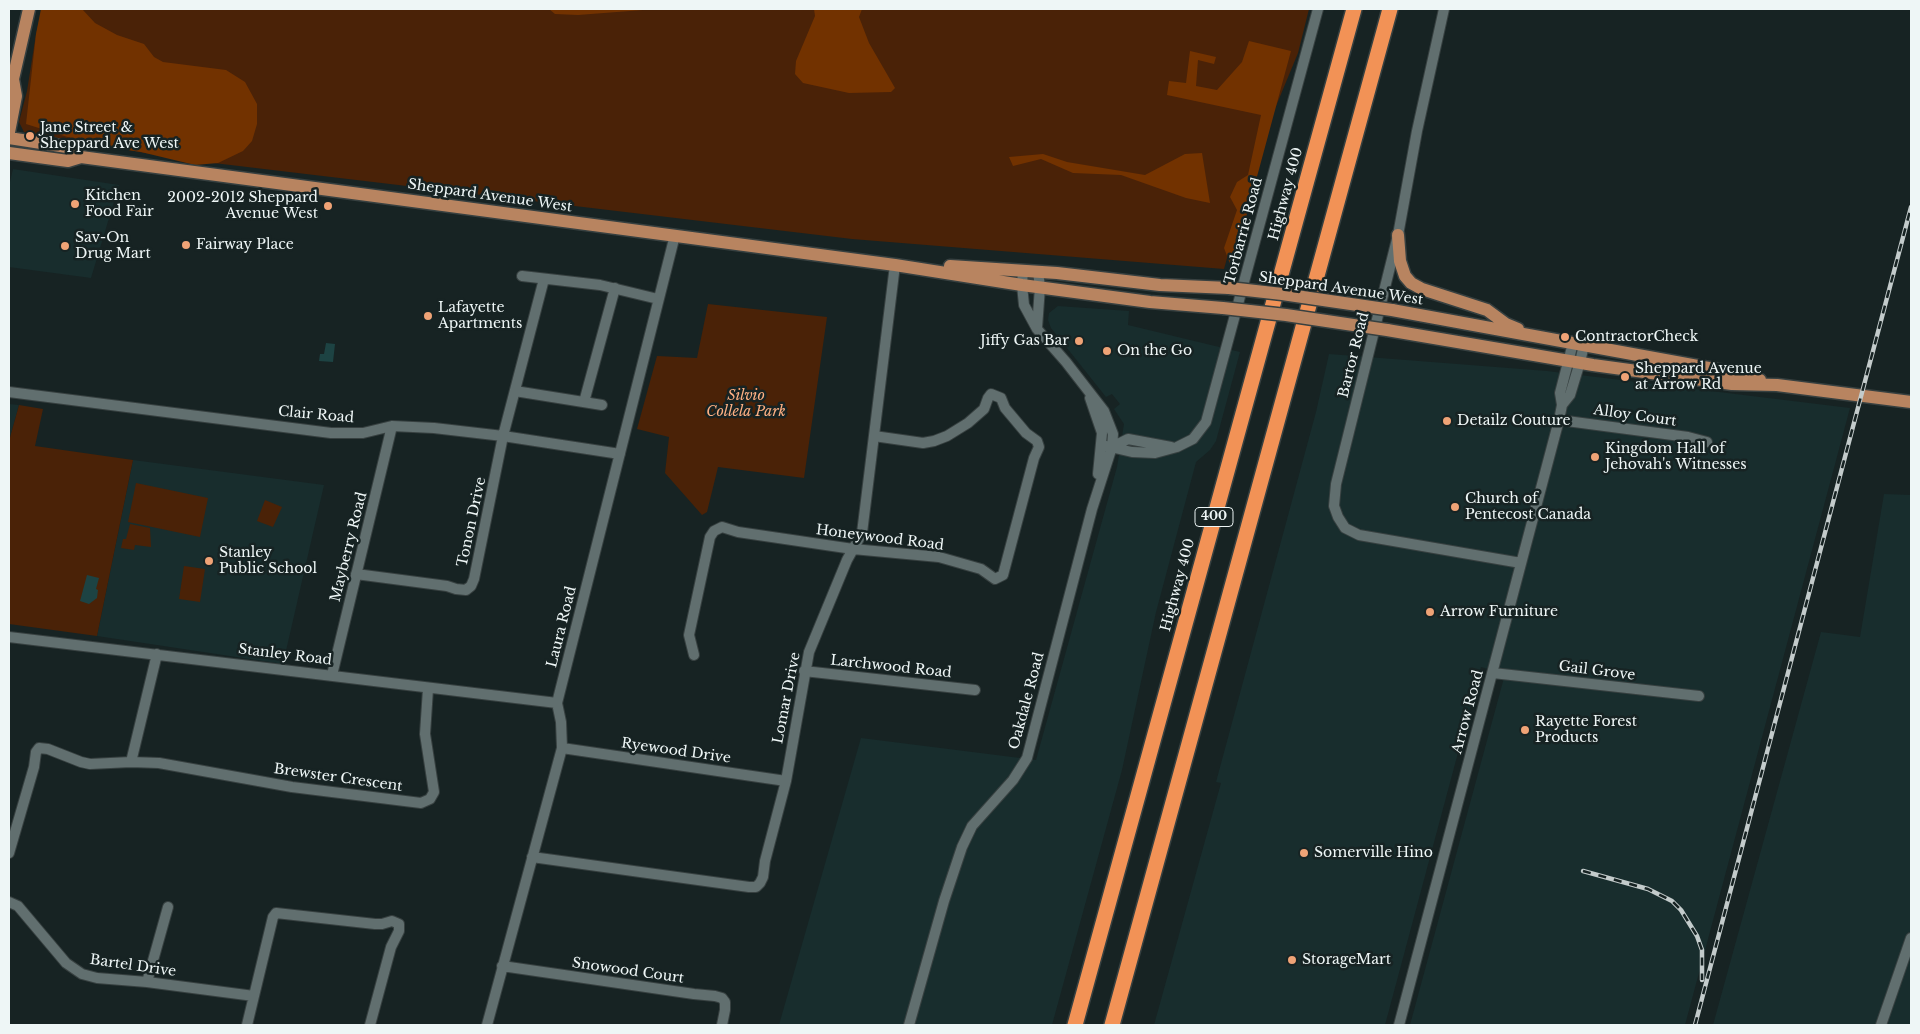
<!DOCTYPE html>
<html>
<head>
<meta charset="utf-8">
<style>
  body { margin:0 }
  #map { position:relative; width:1920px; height:1034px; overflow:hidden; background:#172323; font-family:"Libre Baskerville",serif }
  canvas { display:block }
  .frame { position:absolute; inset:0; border:10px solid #eef6f6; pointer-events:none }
</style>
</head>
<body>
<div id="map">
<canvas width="1920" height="1034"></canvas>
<div class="frame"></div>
</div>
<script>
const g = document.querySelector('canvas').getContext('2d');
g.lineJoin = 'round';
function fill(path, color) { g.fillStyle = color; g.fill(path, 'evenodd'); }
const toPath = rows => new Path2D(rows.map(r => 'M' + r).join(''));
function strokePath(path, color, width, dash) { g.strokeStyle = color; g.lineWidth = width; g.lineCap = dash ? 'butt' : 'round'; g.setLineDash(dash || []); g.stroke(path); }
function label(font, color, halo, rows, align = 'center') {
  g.font = font + ' "Libre Baskerville",serif'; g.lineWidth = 5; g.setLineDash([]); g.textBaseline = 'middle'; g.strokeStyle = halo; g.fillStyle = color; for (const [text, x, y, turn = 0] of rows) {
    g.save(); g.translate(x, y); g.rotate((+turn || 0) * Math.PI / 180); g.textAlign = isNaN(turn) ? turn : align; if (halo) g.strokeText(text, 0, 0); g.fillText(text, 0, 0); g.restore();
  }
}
const built = toPath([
  [13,169,119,185,91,278,9,267,9,186],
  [1058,306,1129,311,1128,325,1240,352,1216,441,1210,450,1196,462,1156,612,1122,770,1052,1025,779,1025,861,738,1036,760,1117,467,1124,424,1114,409,1120,404,1112,394,1106,397,1051,328,1048,320,1049,313],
  [1329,354,1547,371,1850,408,1685,1025,1410,1025,1505,674,1481,667,1385,1025,1154,1025,1221,783,1216,782,1316,412],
  [9,404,19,405,9,441],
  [133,460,324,485,283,664,97,636],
  [1884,494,1911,495,1911,1025,1713,1025,1821,632,1860,637]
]);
const green = toPath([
  [42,9,1309,9,1298,53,1255,157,1224,269,852,239,180,159,24,132,19,122,27,91,36,34],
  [708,304,827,317,804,478,718,467,707,512,702,515,665,473,669,437,637,429,657,356,697,358],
  [19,405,43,409,35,446,133,460,97,636,9,624,9,441],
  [136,483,208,498,200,537,128,522],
  [265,500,282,507,273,527,257,521],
  [130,524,150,528,151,547,135,545,134,550,121,548,123,539,126,539],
  [184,566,205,569,200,602,179,599]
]);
const forest = toPath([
  [41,9,82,9,95,23,117,35,144,44,154,57,163,62,226,70,245,82,257,104,257,124,252,141,243,151,218,163,195,165,141,152,90,144,26,124,36,34],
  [549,9,656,9,578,15,555,14],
  [814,9,862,9,859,17,869,43,895,88,891,92,849,93,803,83,795,74,796,61,815,16],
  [1249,41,1291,51,1232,269,1224,248,1237,210,1230,197,1237,182,1248,175,1261,115,1167,95,1169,81,1186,83,1190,51,1216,57,1214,64,1198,60,1196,86,1217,90,1242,62],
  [1202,153,1210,203,1186,198,1121,175,1073,173,1041,159,1013,166,1009,157,1043,154,1067,162,1145,175,1185,154]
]);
const water = toPath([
  [326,343,335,344,333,362,319,361,320,354,324,354],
  [87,575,99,578,96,589,98,590,97,598,89,604,80,601]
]);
const minor = toPath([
  [1444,9,1417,131,1398,235,1336,484,1334,506,1338,517,1345,528,1359,535,1521,563],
  [522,276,600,285,658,299],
  [1037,328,1040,287,1038,272],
  [515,391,602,405],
  [9,392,331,433,363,433,392,426,434,428,503,436,620,454],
  [1090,398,1102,433,1098,474],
  [584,402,615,288],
  [1562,405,1570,395,1580,362,1584,345],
  [1559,420,1688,437,1707,442],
  [1102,445,1132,452,1155,453,1177,447,1193,439,1206,422,1318,9],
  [1112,447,1128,439,1171,447],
  [356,574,447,586,456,589,466,590,471,586,474,579,503,436,544,279],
  [9,637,557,703],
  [694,655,689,635,710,537,714,531,722,527,738,532,853,549,939,557,981,569,995,579,1003,575,1034,458,1039,447,1037,441,1026,433,1005,408,1001,398,991,394,988,398,984,409,968,423,947,436,934,441,923,443,874,436],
  [804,671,975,690],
  [1493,673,1699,696],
  [332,675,392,426],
  [562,748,786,781],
  [131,762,157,654],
  [9,853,34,767,36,752,39,748,48,749,81,762,90,764,131,762,159,763,292,787,421,803,430,799,434,792,425,734,428,689],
  [532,857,749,887,756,887,760,883,763,877,765,861,786,781,809,652,847,560,862,533,895,265],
  [9,902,18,906,66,963,82,974,97,978,147,982,254,996],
  [502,966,694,994,715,996,722,998,725,1002,725,1010,722,1025],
  [147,982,168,907],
  [247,1025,273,917,276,913,375,924,382,924,392,921,399,924,399,931,391,947,370,1025],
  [487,1025,562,748,561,722,557,703,675,235],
  [909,1025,944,901,962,847,972,826,1013,780,1027,758,1092,509,1112,447,1113,434,1104,411,1066,362,1037,329,1024,305,1022,285,1023,271],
  [1399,1025,1559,420,1562,405,1560,393,1573,343],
  [1881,1025,1911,938]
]);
const major = toPath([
  [9,132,16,96,13,79,29,9],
  [9,138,67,147,81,157],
  [9,153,68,161,81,157,895,265,1022,285,1150,302,1223,308],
  [1398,235,1400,261,1405,276,1411,283,1422,289,1487,310,1506,324,1518,329],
  [950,266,1057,273,1160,285,1229,288],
  [1392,310,1736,373,1760,380],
  [1387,330,1593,365,1732,384,1777,385,1911,402]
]);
const highway = toPath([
  [1075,1025,1354,9],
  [1112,1025,1390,9]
]);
const rail = toPath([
  [1583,871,1648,889,1672,901,1681,910,1697,936,1702,950,1702,980],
  [1695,1025,1911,207]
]);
const majorBridge = toPath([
  [1229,288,1282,294,1392,310],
  [1223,308,1286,315,1387,330]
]);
const markers = [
  [30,136,5,"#efa376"],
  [75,204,5,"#efa376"],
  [328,206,5,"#efa376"],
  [186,245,5,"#efa376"],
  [65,246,5,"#efa376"],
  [428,316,5,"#efa376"],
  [1565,337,5,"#efa376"],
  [1079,341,5,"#efa376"],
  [1107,351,5,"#efa376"],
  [1625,377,5,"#efa376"],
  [1447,421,5,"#efa376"],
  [1595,457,5,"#efa376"],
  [1455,507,5,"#efa376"],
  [209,561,5,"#efa376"],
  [1430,612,5,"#efa376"],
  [1525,730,5,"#efa376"],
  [1304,853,5,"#efa376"],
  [1292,960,5,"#efa376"]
];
const shields = [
  [1214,517,38]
];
const shieldNames = [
  ["400",1214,517]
];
const poiNames = [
  ["Jane Street &",40,128],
  ["Sheppard Ave West",40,144],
  ["Kitchen",85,196],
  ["Food Fair",85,212],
  ["2002-2012 Sheppard",318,198,"right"],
  ["Avenue West",318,214,"right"],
  ["Sav-On",75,238],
  ["Drug Mart",75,254],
  ["Fairway Place",196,245],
  ["Lafayette",438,308],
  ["Apartments",438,324],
  ["ContractorCheck",1575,337],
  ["Jiffy Gas Bar",1069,341,"right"],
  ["On the Go",1117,351],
  ["Sheppard Avenue",1635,369],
  ["at Arrow Rd",1635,385],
  ["Detailz Couture",1457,421],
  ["Kingdom Hall of",1605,449],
  ["Jehovah's Witnesses",1605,465],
  ["Church of",1465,499],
  ["Pentecost Canada",1465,515],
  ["Stanley",219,553],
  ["Public School",219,569],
  ["Arrow Furniture",1440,612],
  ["Rayette Forest",1535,722],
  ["Products",1535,738],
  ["Somerville Hino",1314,853],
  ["StorageMart",1302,960]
];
const streetNames = [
  ["Highway 400",1286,194,-75],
  ["Sheppard Avenue West",490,196,8],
  ["Torbarrie Road",1244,231,-75],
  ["Sheppard Avenue West",1341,289,8],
  ["Bartor Road",1354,355,-76],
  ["Clair Road",316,415,5],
  ["Alloy Court",1635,416,8],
  ["Tonon Drive",472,522,-78],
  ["Honeywood Road",880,538,7],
  ["Mayberry Road",349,547,-76],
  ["Highway 400",1178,585,-75],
  ["Laura Road",562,627,-76],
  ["Stanley Road",285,655,7],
  ["Larchwood Road",891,667,6],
  ["Gail Grove",1597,671,7],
  ["Lomar Drive",787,698,-79],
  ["Oakdale Road",1027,701,-75],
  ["Arrow Road",1468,712,-75],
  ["Ryewood Drive",676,751,8],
  ["Brewster Crescent",338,778,8],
  ["Bartel Drive",133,966,8],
  ["Snowood Court",628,971,8]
];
const parkNames = [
  ["Silvio",746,396],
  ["Collela Park",746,412]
];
fill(built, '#182d2d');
fill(green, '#4a2207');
fill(forest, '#723200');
fill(water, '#1d4343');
strokePath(minor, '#374040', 12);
strokePath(major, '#374040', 15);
strokePath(highway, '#374040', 18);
strokePath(minor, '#616f6f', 10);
strokePath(major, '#b88460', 12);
strokePath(highway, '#f29256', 15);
strokePath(rail, '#c3cbcb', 4.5);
strokePath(rail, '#172323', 2.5, [8]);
strokePath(majorBridge, '#374040', 15, []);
strokePath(majorBridge, '#b88460', 12);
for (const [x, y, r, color] of markers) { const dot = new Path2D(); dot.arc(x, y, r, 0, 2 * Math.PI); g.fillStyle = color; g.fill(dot); strokePath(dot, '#172323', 2); }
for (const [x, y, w] of shields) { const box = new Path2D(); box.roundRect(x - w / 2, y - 9.5, w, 19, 4); g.fillStyle = '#172323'; g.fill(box); strokePath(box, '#eef6f6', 1); }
label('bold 12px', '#eef6f6', null, shieldNames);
label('14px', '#eef6f6', '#172323', poiNames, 'left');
label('14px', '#eef6f6', '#172323', streetNames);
label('italic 14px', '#feb083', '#172323', parkNames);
</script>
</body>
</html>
